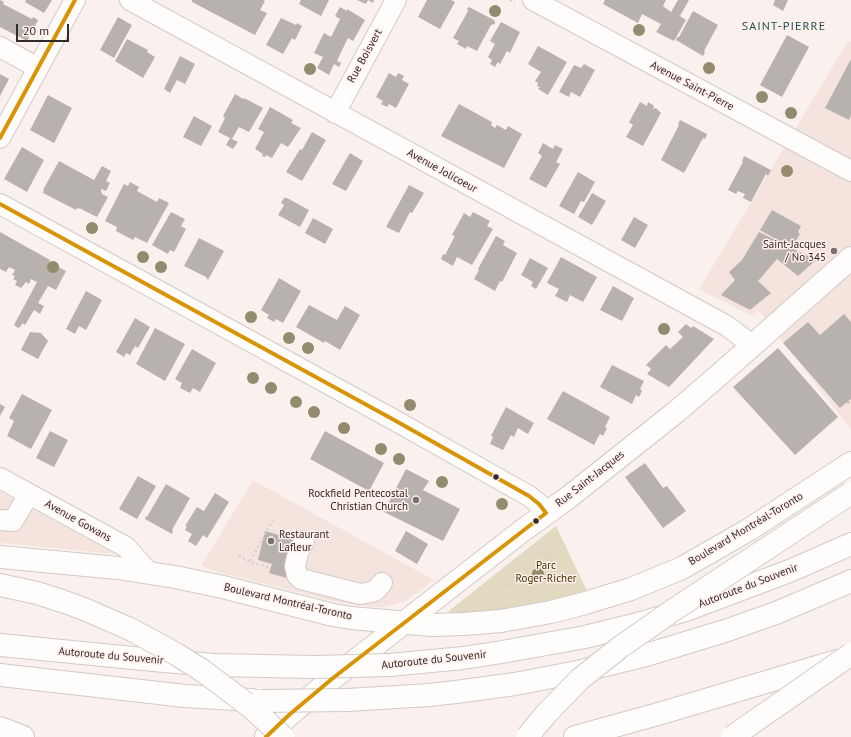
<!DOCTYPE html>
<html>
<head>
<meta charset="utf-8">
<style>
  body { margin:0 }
  #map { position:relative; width:851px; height:737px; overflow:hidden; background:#faf1ee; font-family:"PT Sans",sans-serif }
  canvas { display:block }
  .scale { position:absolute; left:16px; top:24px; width:53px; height:18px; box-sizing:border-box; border:2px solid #312b29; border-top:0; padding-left:5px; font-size:12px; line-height:14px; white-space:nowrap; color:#312b29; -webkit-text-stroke:3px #ffeee9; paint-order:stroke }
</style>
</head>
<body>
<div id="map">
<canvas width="851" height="737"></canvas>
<div class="scale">20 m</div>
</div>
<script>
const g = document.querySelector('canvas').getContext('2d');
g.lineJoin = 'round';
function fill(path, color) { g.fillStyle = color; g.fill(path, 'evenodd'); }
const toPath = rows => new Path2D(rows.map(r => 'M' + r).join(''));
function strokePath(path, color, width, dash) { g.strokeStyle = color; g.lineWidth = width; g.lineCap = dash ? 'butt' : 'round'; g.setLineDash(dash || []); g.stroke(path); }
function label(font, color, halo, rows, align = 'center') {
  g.font = font + ' "PT Sans",sans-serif'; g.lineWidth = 3; g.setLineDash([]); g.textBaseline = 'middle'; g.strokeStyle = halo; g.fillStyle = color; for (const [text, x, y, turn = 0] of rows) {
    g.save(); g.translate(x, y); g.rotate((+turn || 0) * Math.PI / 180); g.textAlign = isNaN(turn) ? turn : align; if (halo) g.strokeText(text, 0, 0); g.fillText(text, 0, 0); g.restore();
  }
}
const built = toPath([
  [848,41,851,42,851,430,759,311,752,316,699,289],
  [253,480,434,580,404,602,384,607,371,607,341,603,218,572,201,566],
  [0,491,115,554,0,543]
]);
const green = toPath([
  [556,526,588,593,531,606,480,613,447,615,450,610]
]);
const building = toPath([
  [0,0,4,2,3,4,32,19,33,17,38,20,27,41,0,27],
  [26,0,52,0,44,13,25,2],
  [192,0,263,0,265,1,260,10,267,13,255,35,192,2],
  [301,0,329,0,321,16,299,4],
  [357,0,374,0,373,3,368,0,366,4],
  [427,0,451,0,455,2,440,29,418,17],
  [605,0,666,0,663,6,671,12,678,0,689,0,680,16,686,20,674,41,656,32,661,24,642,14,638,23,603,4],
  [775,0,788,0,783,11,773,5],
  [340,7,347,11,347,9,365,20,353,41,348,38,345,44,337,61,341,63,339,67,334,64,329,75,317,68,323,57,314,53,324,33,331,37,340,19,335,16],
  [469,7,494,20,495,22,495,24,491,25,477,51,467,46,466,49,457,44,459,41,453,38,468,11,467,9],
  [693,11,718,25,704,51,705,52,703,56,676,40,677,37,679,37],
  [118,17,132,25,114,58,100,50],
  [281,18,296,25,297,23,302,26,295,40,292,38,283,54,266,45],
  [501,22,520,32,510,53,507,51,500,64,498,62,495,67,490,64,492,60,488,57,495,44,490,41],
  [787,35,809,47,782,97,760,85],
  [127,39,148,50,147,52,155,57,143,78,115,61],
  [538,46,567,62,548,95,538,89,540,87,537,86,538,83,535,81,541,72,528,64],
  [180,56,195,64,185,84,177,80,170,93,164,89],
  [851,59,851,115,849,120,825,108],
  [584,64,595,70,580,97,571,92,569,97,559,92,574,65,581,68],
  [389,73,396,77,398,73,404,76,402,80,409,84,396,108,389,104,387,107,381,104,383,101,376,97],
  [0,74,9,79,0,96],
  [235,94,243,99,244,98,263,108,249,132,239,127,232,139,238,142,233,149,226,145,230,138,218,132,225,118,223,116],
  [48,95,72,108,54,143,30,130],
  [640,102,647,106,648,102,654,106,653,109,656,108,661,113,643,146,626,137,633,125,629,122],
  [459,104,492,122,491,125,495,128,497,125,506,130,508,126,522,134,504,168,441,136],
  [270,107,293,120,291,123,301,128,288,147,281,143,272,158,266,155,265,157,262,156,263,154,255,149,264,132,258,129],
  [194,116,212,126,201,146,183,137],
  [680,120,707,134,705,139,703,138,684,173,661,160,679,125,678,124],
  [312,132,326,140,302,181,286,172,300,149,302,150],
  [543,143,553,149,555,145,563,149,556,162,560,164,546,188,529,179,542,156,538,153],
  [22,147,44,160,27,192,4,179],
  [350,153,363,161,346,191,332,184],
  [744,156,771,170,768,176,766,174,751,202,743,198,745,194,738,191,736,194,728,190,743,162,742,161],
  [59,161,94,180,102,166,111,171,106,181,110,183,106,191,101,189,101,191,102,194,108,197,97,217,79,208,79,209,77,208,76,210,43,193,44,191,43,190],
  [578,172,595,182,584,202,581,201,574,214,559,206],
  [130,182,139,187,137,191,157,202,159,198,169,203,147,243,135,237,133,240,116,231,117,227,105,221,124,184,128,186],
  [409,185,424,193,412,213,410,212,399,233,386,227],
  [592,193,606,201,592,225,578,217],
  [284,198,287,198,309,210,300,227,278,215,284,205,281,203],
  [772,210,801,226,798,232,800,234,792,248,760,230],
  [171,212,185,219,181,226,186,229,174,252,170,250,168,254,152,245],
  [473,212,490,221,487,226,493,229,472,265,457,257,453,266,441,259,443,254,445,255,455,236,452,235,464,213,470,217],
  [634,217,648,225,635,248,621,240],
  [313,218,333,229,325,244,305,233],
  [0,232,50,260,49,262,66,271,56,290,48,286,38,303,44,306,40,314,34,310,25,325,22,323,21,326,18,328,14,325,37,282,31,279,29,284,26,282,21,288,15,285,17,281,13,279,15,276,12,275,15,270,9,267,6,272,0,269],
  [759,232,816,260,798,276,777,259,758,281,771,293,750,310,721,295,735,280,729,272,742,260],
  [496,236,505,241,503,245,517,253,502,282,500,281,495,291,474,279,479,270,478,269],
  [199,238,224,251,208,280,206,277,184,266],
  [561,257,597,277,583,302,570,295,567,302,555,296,559,289,547,283],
  [530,258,548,268,536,289,531,286,533,282,521,275],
  [279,278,301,291,283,323,276,319,274,322,267,318,269,315,261,310],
  [613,286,634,298,622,321,600,310],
  [86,291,102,300,86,330,79,326,75,334,66,329],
  [309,305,337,320,345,306,360,315,340,350,325,341,324,343,296,327],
  [844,314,851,322,851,399,848,401,850,402,848,404,847,402,840,408,783,343,808,322,820,335],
  [135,318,150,327,138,348,135,346,130,355,126,353,124,357,116,352],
  [686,324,691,328,693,326,714,339,669,387,647,374,651,369,646,365,666,345,670,349,683,337,678,332],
  [155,328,185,344,165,381,136,364],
  [30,332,41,333,48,341,38,359,21,350],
  [778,348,838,417,795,455,733,387],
  [192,349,216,363,200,392,193,388,190,393,180,388,182,383,175,379],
  [612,365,644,381,640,389,642,391,639,397,636,395,632,404,600,387],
  [563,391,610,417,605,427,607,428,603,436,600,434,594,445,547,419],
  [22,394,52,410,31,449,7,436,14,421,9,418],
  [0,404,5,407,0,416],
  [506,407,534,423,528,434,518,428,514,437,511,435,503,450,490,444,493,437,491,436],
  [50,431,68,440,54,467,36,458],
  [325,431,384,463,369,491,310,459],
  [645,463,663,488,667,486,686,511,663,528,625,477],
  [406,469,429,481,423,490,460,509,443,541,384,512],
  [138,476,156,486,137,519,119,509],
  [166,484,190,498,172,530,173,531,172,534,145,519,146,516,147,517],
  [215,493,229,502,207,538,203,535,196,546,188,541,192,534,185,530,187,526,185,526,197,507,204,511],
  [265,531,297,540,287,578,269,573,272,564,258,560],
  [406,531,428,544,417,564,395,551]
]);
const path = toPath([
  [510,0,515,3],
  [239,555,250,562],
  [268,567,250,562,273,519],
  [507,588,553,564,539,542]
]);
const minor = toPath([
  [130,0,727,326,743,338,752,346],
  [533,0,851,171],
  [0,47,38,68],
  [335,113,396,0],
  [0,138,75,0],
  [0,204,396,421,529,496,539,504,546,513],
  [0,478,126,547,149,573],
  [0,520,13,521,29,494],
  [304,541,298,553,295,566,297,575,301,579,360,594,372,592,376,590,382,583]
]);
const major = toPath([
  [0,557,118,568,175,577,223,587,333,615,351,618,432,625,464,624,501,621,551,612,582,604,631,589,682,568,750,529,851,463],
  [266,737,289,715,333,678,522,531,569,497,676,412,719,375,851,258],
  [575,737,665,712,837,661]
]);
const highway = toPath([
  [0,585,37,593,62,601,84,609,130,629],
  [0,645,164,661,215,665,314,667],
  [390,665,463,658,502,652,585,637,634,625,686,610,747,587,792,570,851,544],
  [0,675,185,696,252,700],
  [348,700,429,695,456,692,515,684,577,672,646,655,725,631,776,613,851,581],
  [0,728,23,737]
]);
const highwayBridge = toPath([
  [130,629,176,654,203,671,252,708,283,737],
  [314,667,390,665],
  [261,701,348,700],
  [527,737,546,714,580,679,619,648,672,611,851,493],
  [732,737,851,654]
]);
const bus1 = toPath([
  [0,138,75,0],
  [0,204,396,421,529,496,539,504,546,513,333,678,289,715,266,737]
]);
const trees = [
  [495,11],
  [639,30],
  [709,68],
  [310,69],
  [762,97],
  [791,113],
  [787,171],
  [92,228],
  [143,257],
  [53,267],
  [161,267],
  [251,317],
  [664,329],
  [289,338],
  [308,348],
  [253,378],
  [271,388],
  [296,402],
  [410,405],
  [314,412],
  [344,428],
  [381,449],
  [399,459],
  [442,482],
  [502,504],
  [538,574]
];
const markers = [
  [834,251,4,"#77706e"],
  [496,477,3.5,"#312b29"],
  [416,500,4,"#77706e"],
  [536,521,3.5,"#312b29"],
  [271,541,4,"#77706e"]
];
const streetNames = [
  ["Rue Boisvert",365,56,-61],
  ["Avenue Saint-Pierre",692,86,28],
  ["Avenue Jolicoeur",442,171,29],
  ["Rue Saint-Jacques",590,479,-38],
  ["Avenue Gowans",78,521,29],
  ["Boulevard Montréal-Toronto",746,529,-31],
  ["Autoroute du Souvenir",748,586,-21],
  ["Boulevard Montréal-Toronto",288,602,13],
  ["Autoroute du Souvenir",111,656,5],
  ["Autoroute du Souvenir",434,660,-6]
];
const poiNames = [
  ["Saint-Jacques",826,245],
  ["/ No 345",826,258],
  ["Rockfield Pentecostal",408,494],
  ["Christian Church",408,507],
  ["Restaurant",279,535,"left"],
  ["Lafleur",279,548,"left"]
];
const parkNames = [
  ["Parc",546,566],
  ["Roger-Richer",546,579]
];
const neighbourhoodNames = [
  ["SAINT-PIERRE",784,27]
];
fill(built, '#f5e4de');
fill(green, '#e2dac0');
fill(building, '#b8b2af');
strokePath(minor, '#d1cac8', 22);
strokePath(major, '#d1cac8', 24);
strokePath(highway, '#d1cac8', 24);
strokePath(path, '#d4d1cf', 2.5, [2, 3]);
strokePath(minor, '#fefdfc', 20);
strokePath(major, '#fefdfc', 22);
strokePath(highway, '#fefdfc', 22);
strokePath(highwayBridge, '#d1cac8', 24, []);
strokePath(highwayBridge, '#fefdfc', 22);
strokePath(bus1, '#d99406', 4);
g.fillStyle = '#938b6d';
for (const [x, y] of trees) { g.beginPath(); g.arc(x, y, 6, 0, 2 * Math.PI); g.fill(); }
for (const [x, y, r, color] of markers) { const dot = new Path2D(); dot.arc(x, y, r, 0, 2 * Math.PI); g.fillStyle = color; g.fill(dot); strokePath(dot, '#ffeee9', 1.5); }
label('11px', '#312b29', '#ffeee9', streetNames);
label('11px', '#312b29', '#ffeee9', poiNames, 'right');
label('11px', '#3e3703', '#ffeee9', parkNames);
g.letterSpacing = '1px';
label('12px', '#175354', '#ffeee9', neighbourhoodNames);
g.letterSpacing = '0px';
</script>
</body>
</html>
